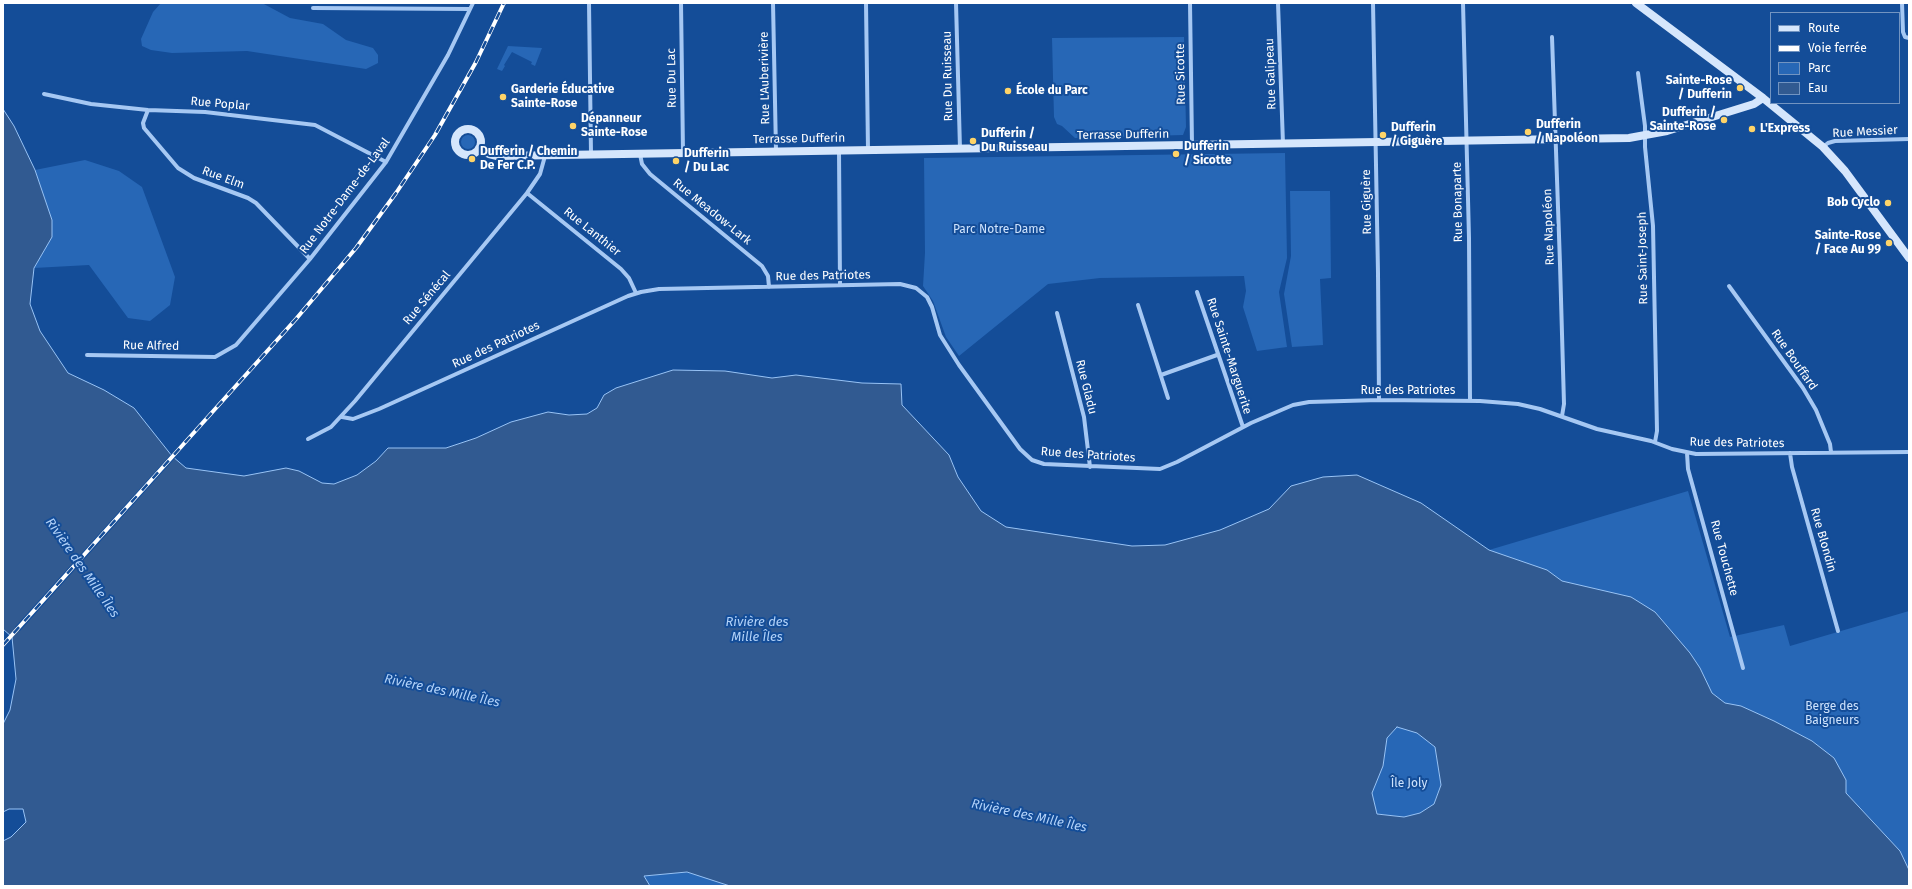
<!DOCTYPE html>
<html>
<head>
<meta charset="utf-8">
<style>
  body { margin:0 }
  #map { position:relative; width:1912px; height:889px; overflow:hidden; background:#144d98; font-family:"Fira Sans",sans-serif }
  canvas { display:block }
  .frame { position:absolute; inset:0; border:4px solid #fff; pointer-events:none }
  .legend { position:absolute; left:1770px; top:12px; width:130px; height:92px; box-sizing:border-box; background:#144d98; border:1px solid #7294c1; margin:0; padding:5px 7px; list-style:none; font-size:12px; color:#fff }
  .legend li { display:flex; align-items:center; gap:8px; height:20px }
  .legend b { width:20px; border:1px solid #7294c1 }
</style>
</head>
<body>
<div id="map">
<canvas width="1912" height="889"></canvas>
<div class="frame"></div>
<ul class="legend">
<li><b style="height:5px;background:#d5e6fc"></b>Route</li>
<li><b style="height:5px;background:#fff"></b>Voie ferrée</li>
<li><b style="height:11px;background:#2767b6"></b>Parc</li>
<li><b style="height:11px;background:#315a91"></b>Eau</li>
</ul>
</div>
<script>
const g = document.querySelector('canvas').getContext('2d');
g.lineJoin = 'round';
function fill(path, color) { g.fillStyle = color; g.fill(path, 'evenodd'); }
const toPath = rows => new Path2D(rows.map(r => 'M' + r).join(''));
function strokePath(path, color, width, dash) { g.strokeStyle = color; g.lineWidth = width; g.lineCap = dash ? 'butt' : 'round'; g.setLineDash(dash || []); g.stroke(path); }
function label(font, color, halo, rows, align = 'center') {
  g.font = font + ' "Fira Sans",sans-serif'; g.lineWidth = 4; g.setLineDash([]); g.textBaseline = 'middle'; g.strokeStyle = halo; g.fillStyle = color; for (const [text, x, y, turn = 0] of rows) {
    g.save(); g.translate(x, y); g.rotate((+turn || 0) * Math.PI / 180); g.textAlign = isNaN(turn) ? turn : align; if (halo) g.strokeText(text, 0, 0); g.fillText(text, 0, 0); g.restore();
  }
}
const green = toPath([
  [161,3,262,3,290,18,323,24,346,40,373,48,378,55,378,63,366,69,247,51,172,53,151,50,142,46,141,39,153,12],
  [1184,37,1186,127,1183,135,1075,138,1062,126,1057,124,1054,117,1052,38],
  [508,46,542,48,535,66,531,64,532,62,512,52,504,65,505,66,502,71,497,69],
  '461 142a7 7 0 1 1 14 0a7 7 0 1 1-14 0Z',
  [1285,153,1287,258,1279,292,1287,347,1257,351,1243,307,1246,291,1244,276,1100,278,1048,284,959,356,946,337,933,301,923,286,925,253,924,158],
  [85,160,119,171,142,187,175,277,170,305,150,321,128,318,89,265,34,268,52,237,52,221,35,170],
  [1290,191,1330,191,1331,278,1320,279,1323,345,1292,347,1284,294,1291,256],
  [1688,491,1730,637,1784,625,1790,646,1909,611,1909,886,1536,583,1489,550],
  [1247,715,1398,727,1417,732,1435,746,1441,785,1434,804,1420,813,1404,817,1377,814],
  [687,872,699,875,730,886,650,886,644,876]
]);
const water = toPath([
  [3,109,14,126,35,170,52,220,52,237,34,268,30,304,40,331,68,373,104,390,134,408,172,456,186,468,244,476,286,468,299,471,322,483,334,484,357,475,376,461,388,448,446,448,476,438,511,422,548,412,569,415,587,414,597,408,604,395,616,388,673,370,725,371,772,378,796,375,862,383,901,384,902,405,949,455,958,477,981,511,1006,527,1132,546,1165,545,1220,530,1269,509,1291,486,1323,477,1357,475,1421,503,1489,550,1547,570,1562,581,1631,597,1655,612,1690,653,1700,668,1712,693,1725,703,1741,706,1774,721,1812,741,1834,758,1846,780,1846,793,1900,851,1909,870,1909,886,730,886,687,872,644,876,650,886,3,886,3,841,11,837,26,822,23,809,9,809,3,812,3,724,10,710,16,679,12,637,3,629,3,109],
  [1397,727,1417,733,1435,747,1441,785,1434,804,1420,813,1404,817,1377,814,1372,793,1383,766,1387,738,1397,727]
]);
const pier = toPath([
  [172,453,176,457,20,631,15,627]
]);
const street = toPath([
  [589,3,591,154],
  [681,3,683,153],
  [773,3,776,151],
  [866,3,868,150],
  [956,3,960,149],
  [1190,3,1192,145],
  [1278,3,1283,144],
  [1373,3,1378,273,1379,400],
  [1463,3,1469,238,1470,401],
  [1902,3,1903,32,1905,37,1909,38],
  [313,8,470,9],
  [1552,37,1560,264,1564,404,1562,416],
  [1638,73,1645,126,1645,147,1653,226,1657,431,1655,442],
  [44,94,91,104,148,110,205,112,315,125,386,162],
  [148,110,143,123,144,128,178,168,194,178,248,198,256,203,310,259],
  [1823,147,1828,143,1835,141,1909,139],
  [839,151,840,285],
  [640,154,642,164,650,174,762,266,768,276,769,287],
  [527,193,621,269,629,278,636,293],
  [1729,286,1803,388,1816,410,1830,444,1831,452],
  [1197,292,1243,427],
  [1138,305,1168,398],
  [1057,313,1084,417,1090,467],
  [87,355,215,357,236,345,310,259,386,162,448,55,473,3],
  [1161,375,1217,355],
  [342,417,353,419,379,409,628,296,641,292,659,289,900,284,916,288,927,297,932,307,940,335,959,365,1020,449,1032,460,1044,464,1160,469,1177,462,1251,423,1293,405,1309,402,1379,400,1480,401,1518,404,1540,409,1597,429,1651,441,1672,449,1696,454,1909,452],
  [308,439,331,427,355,401,527,193,540,174,545,156],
  [1687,453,1688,469,1743,668],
  [1790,453,1792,467,1838,631]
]);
const secondary = toPath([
  [1636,3,1763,98,1823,147,1845,171,1909,258],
  '455 142a13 13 0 1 1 26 0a13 13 0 1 1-26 0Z',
  [479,148,489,154,497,156,1629,138,1667,131,1754,104,1763,98]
]);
const rail = toPath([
  [3,645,296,319,356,248,396,193,435,135,476,62,504,3]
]);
const markers = [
  [1740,88,4,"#ffd468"],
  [1008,91,4,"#ffd468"],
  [503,97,4,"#ffd468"],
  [1724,120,4,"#ffd468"],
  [573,126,4,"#ffd468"],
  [1752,129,4,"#ffd468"],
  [1528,132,4,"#ffd468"],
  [1383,135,4,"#ffd468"],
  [973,141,4,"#ffd468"],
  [1176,154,4,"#ffd468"],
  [472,159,4,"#ffd468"],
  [676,161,4,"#ffd468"],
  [1888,203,4,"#ffd468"],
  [1889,243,4,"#ffd468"]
];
const streetNames = [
  ["Rue Sicotte",1181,74,-91],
  ["Rue Galipeau",1271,74,-92],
  ["Rue Du Ruisseau",948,76,-91],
  ["Rue Du Lac",672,78,-91],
  ["Rue L'Auberivière",765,78,-91],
  ["Rue Poplar",220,104,5],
  ["Rue Messier",1865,132,-3],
  ["Terrasse Dufferin",1123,135,-1],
  ["Terrasse Dufferin",799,139,-1],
  ["Rue Elm",223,178,20],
  ["Rue Notre-Dame-de-Laval",345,196,-53],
  ["Rue Giguère",1367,202,-91],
  ["Rue Bonaparte",1458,202,-91],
  ["Rue Meadow-Lark",712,212,39],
  ["Rue Napoléon",1549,227,-92],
  ["Rue Lanthier",592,232,39],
  ["Rue Saint-Joseph",1643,258,-91],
  ["Rue des Patriotes",823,276,-1],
  ["Rue Sénécal",427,298,-50],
  ["Rue des Patriotes",496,345,-25],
  ["Rue Alfred",151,346,1],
  ["Rue Sainte-Marguerite",1229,356,72],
  ["Rue Bouffard",1794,360,55],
  ["Rue Gladu",1086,387,76],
  ["Rue des Patriotes",1408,391],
  ["Rue des Patriotes",1737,443,1],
  ["Rue des Patriotes",1088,455,4],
  ["Rue Blondin",1823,540,74],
  ["Rue Touchette",1724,558,75]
];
const poiNames = [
  ["Sainte-Rose",1732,81,"right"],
  ["/ Dufferin",1732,95,"right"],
  ["Garderie Éducative",511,90],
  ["Sainte-Rose",511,104],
  ["École du Parc",1016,91],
  ["Dufferin /",1716,113,"right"],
  ["Sainte-Rose",1716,127,"right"],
  ["Dépanneur",581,119],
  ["Sainte-Rose",581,133],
  ["Dufferin",1536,125],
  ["/ Napoléon",1536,139],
  ["Dufferin",1391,128],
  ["/ Giguère",1391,142],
  ["L'Express",1760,129],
  ["Dufferin /",981,134],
  ["Du Ruisseau",981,148],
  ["Dufferin",1184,147],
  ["/ Sicotte",1184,161],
  ["Dufferin / Chemin",480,152],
  ["De Fer C.P.",480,166],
  ["Dufferin",684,154],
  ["/ Du Lac",684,168],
  ["Bob Cyclo",1880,203,"right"],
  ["Sainte-Rose",1881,236,"right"],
  ["/ Face Au 99",1881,250,"right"]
];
const parkNames = [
  ["Parc Notre-Dame",999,230],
  ["Berge des",1832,707],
  ["Baigneurs",1832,721],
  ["Île Joly",1409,784]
];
const waterNames = [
  ["Rivière des Mille Îles",82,568,55],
  ["Rivière des",757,622],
  ["Mille Îles",757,637],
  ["Rivière des Mille Îles",442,691,12],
  ["Rivière des Mille Îles",1029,816,12]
];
fill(green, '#2767b6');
fill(water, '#315a91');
strokePath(water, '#98c3f5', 1);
fill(pier, '#144d98');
strokePath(street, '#a6c8f3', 4);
strokePath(secondary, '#d5e6fc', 8);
strokePath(rail, '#fff', 4);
strokePath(rail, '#144d98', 2.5, [8]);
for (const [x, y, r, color] of markers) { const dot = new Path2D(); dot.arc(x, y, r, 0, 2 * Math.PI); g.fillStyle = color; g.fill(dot); strokePath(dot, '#144d98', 1.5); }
label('12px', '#fff', '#144d98', streetNames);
label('bold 12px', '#fff', '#144d98', poiNames, 'left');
label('12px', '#cee3fd', '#144d98', parkNames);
label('italic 13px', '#b2d2f9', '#144d98', waterNames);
</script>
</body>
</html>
